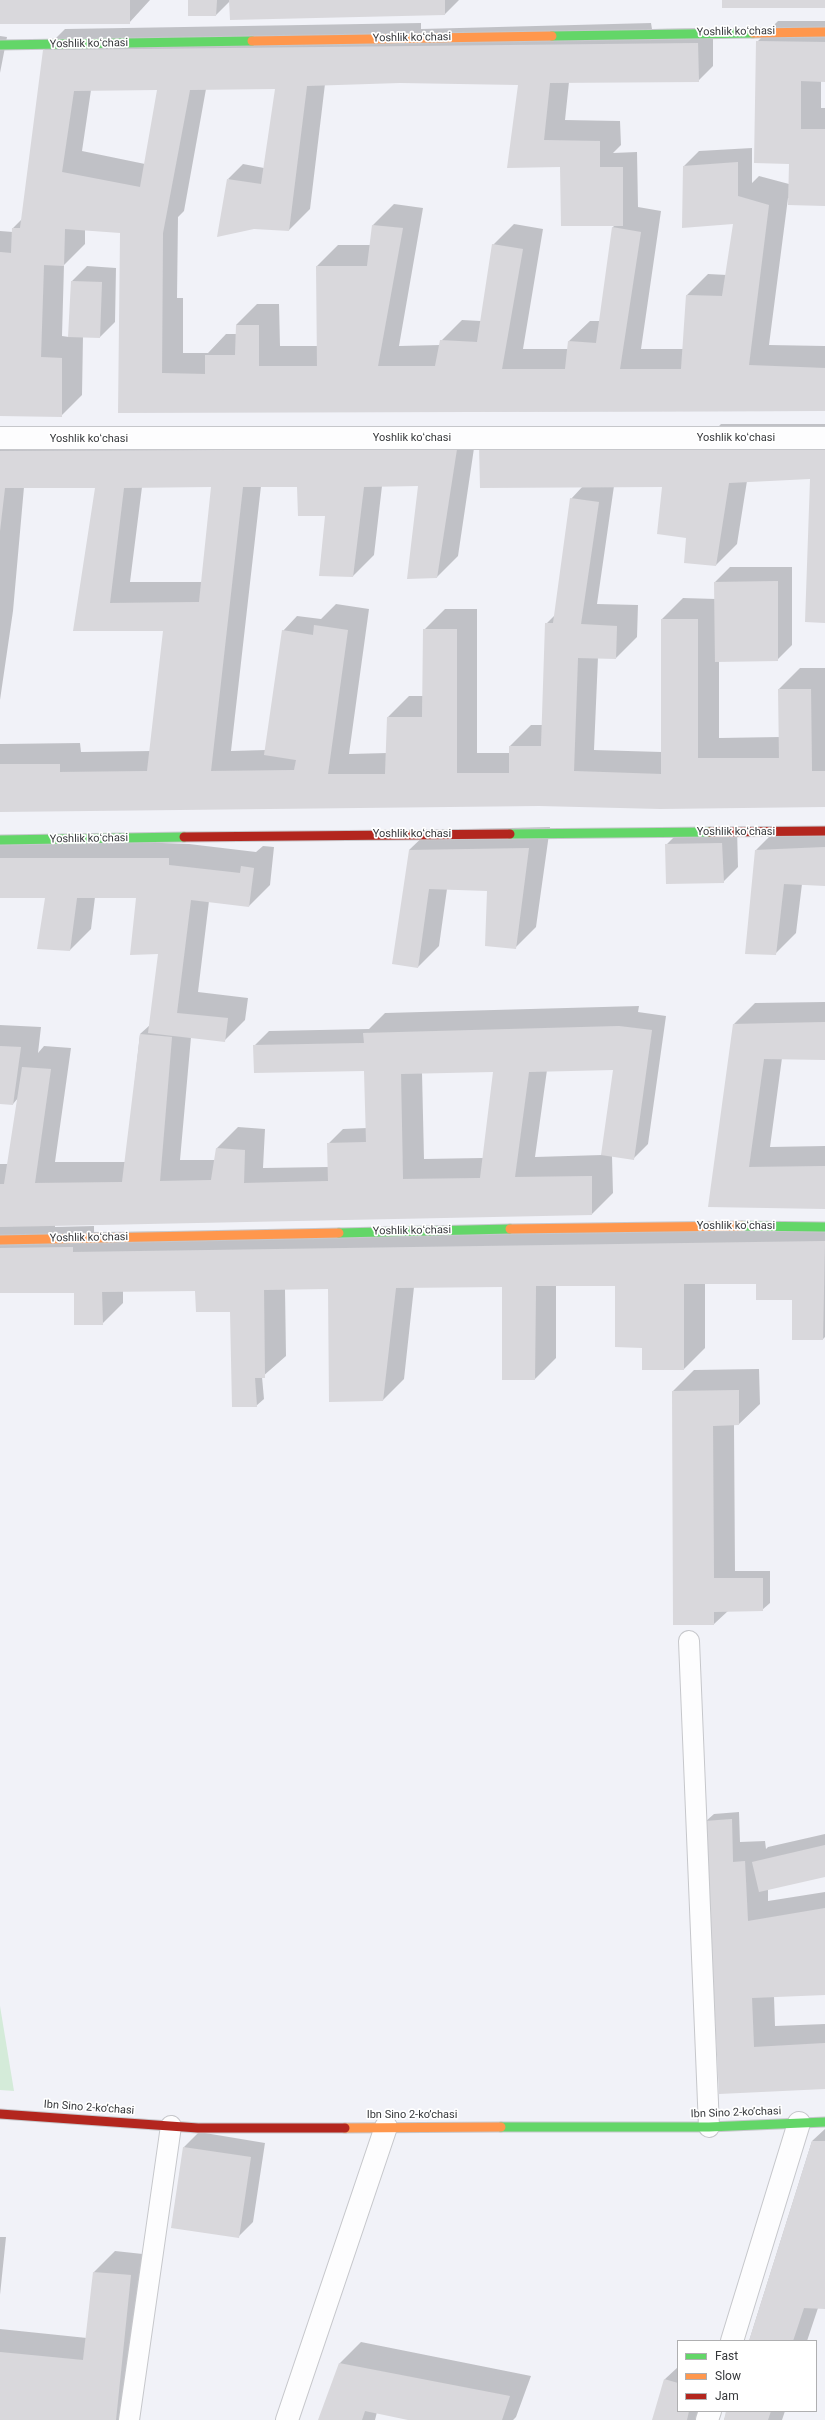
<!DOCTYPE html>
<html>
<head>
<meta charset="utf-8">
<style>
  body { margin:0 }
  #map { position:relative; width:825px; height:2420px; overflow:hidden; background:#f1f2f8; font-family:Roboto,sans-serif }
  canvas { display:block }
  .legend { position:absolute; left:677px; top:2340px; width:140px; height:72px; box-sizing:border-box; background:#fff; border:1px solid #afafb1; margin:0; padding:5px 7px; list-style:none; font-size:12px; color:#36383b }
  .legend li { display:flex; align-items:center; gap:8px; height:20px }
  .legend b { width:20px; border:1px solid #afafb1 }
</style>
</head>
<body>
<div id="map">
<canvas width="825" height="2420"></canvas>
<ul class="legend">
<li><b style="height:5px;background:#63d668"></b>Fast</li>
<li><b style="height:5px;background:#ff974d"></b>Slow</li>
<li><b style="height:5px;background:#b3261e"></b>Jam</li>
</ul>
</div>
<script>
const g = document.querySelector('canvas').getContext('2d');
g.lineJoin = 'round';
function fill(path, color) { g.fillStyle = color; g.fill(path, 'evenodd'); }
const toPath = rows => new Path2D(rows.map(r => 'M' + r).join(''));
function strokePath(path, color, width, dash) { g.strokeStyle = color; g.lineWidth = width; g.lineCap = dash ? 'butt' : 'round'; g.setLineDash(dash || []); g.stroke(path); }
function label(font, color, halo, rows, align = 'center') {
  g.font = font + ' Roboto,sans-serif'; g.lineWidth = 3.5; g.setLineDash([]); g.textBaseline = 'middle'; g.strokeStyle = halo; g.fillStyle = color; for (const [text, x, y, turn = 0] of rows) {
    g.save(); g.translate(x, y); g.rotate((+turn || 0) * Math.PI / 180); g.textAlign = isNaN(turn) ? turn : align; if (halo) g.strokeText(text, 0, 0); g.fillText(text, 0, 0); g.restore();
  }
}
const green = toPath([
  [0,2006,14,2091,0,2090]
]);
const shadow = toPath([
  [0,0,150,0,129,23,0,23],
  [189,0,459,0,445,14,230,1,216,15],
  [778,21,825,21,825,81,821,81,821,108,825,108,825,205,788,198,769,345,825,346,825,411,119,412,124,230,85,229,85,244,64,265,62,336,69,337,72,281,87,266,116,268,115,322,100,337,83,336,82,395,61,416,0,415,0,231,13,232,13,228,22,219,44,50,65,29,421,23,421,29,651,23,652,29,713,28,713,66,698,81,569,82,565,120,620,121,621,145,613,153,637,152,638,207,661,211,641,349,683,349,687,295,708,274,727,275,735,223,684,166,699,151,752,148,752,183,759,176,789,184,790,163,757,42],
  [400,82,519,84,508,167,561,166,615,225,613,227,600,321,590,321,569,341,569,349,523,349,543,229,514,224,493,245,481,321,462,320,441,341,440,345,399,346,423,208,394,204,373,225,370,245,338,245,317,266,318,346,280,346,279,304,257,304,236,325,236,334,226,334,208,353,183,353,183,298,177,298,178,217,184,211,206,89,276,88,264,168,243,164,228,179,289,230,310,209,325,84],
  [158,89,145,164,82,151,91,90],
  [0,36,7,37,0,73],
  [721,424,825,424,825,622,811,478,747,481,737,544,716,565,688,534,663,486,614,486,597,604,638,605,637,637,616,658,598,657,594,750,662,752,662,619,683,598,716,599,715,582,730,567,792,567,792,645,777,660,719,661,719,738,780,737,779,689,800,668,825,668,825,806,539,805,0,810,0,744,80,743,81,752,151,751,164,630,74,630,96,487,24,487,13,611,0,700,0,431,477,428,458,556,437,577,419,485,382,486,374,555,353,576,326,515,298,486,261,486,231,751,266,750,283,631,297,616,321,619,336,604,369,609,349,754,387,753,388,717,409,696,423,696,424,630,445,609,477,609,477,753,510,753,510,746,531,725,543,725,546,624,555,615,571,499,583,486,715,430],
  [212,486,202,582,130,582,142,487],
  [550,827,536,927,515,948,488,890,447,889,439,946,418,967,409,850,430,830],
  [825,827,825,885,802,884,796,933,775,954,756,850,777,829],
  [737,828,738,867,723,882,666,845,681,830],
  [0,837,189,844,256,852,263,846,274,847,270,885,249,906,209,901,198,992,248,998,245,1020,224,1041,191,1037,180,1160,215,1160,217,1148,238,1127,265,1129,263,1168,328,1167,328,1144,343,1129,367,1128,365,1068,254,1046,269,1031,369,1029,385,1013,639,1006,638,1012,666,1016,648,1144,633,1159,612,1156,613,1193,592,1214,55,1225,55,1227,94,1226,94,1232,825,1227,825,1337,823,1339,793,1339,794,1297,758,1283,705,1283,705,1348,684,1369,643,1347,616,1285,556,1285,556,1358,535,1379,503,1286,414,1287,404,1379,383,1400,329,1288,285,1289,286,1356,262,1377,264,1399,256,1406,233,1406,231,1311,196,1290,123,1291,123,1303,102,1324,75,1292,0,1292,0,1164,8,1164,18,1098,13,1104,0,1103,0,1025,41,1027,38,1053,44,1046,71,1048,55,1162,126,1162,140,1034,150,1025,159,953,137,897,95,897,91,929,70,950,46,897,0,897],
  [614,1069,602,1155,535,1157,547,1070],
  [495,1071,483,1158,424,1159,422,1072],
  [825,1002,825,1059,782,1058,770,1147,825,1146,825,1208,709,1206,734,1024,755,1003],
  [759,1369,760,1404,739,1424,734,1425,735,1571,770,1571,770,1603,762,1610,728,1611,714,1624,674,1624,673,1391,694,1370],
  [739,1812,740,1842,765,1841,766,1849,768,1847,825,1834,825,1876,768,1889,768,1901,825,1892,825,1994,774,1996,775,2026,825,2024,825,2087,720,2093,706,1821,714,1814],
  [825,2129,825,2308,818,2308,807,2341,749,2341,812,2141],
  [199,2132,265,2143,253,2222,238,2237,184,2147],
  [0,2237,6,2237,0,2295],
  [115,2251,152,2255,128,2420,0,2420,0,2329,87,2338,94,2272],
  [361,2342,531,2376,516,2417,513,2420,413,2420,377,2412,375,2420,319,2420,340,2363],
  [678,2367,678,2411,703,2411,700,2420,653,2420,665,2379],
  [727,2411,785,2411,782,2420,724,2420]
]);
const building = toPath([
  [0,0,130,0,130,24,0,24],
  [188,0,217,0,216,16,188,16],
  [229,0,445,0,445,15,230,20],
  [722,0,825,0,825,8,722,8],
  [756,41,825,42,825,82,801,81,801,129,825,129,825,206,788,205,789,164,754,163],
  [698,43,699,82,550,83,544,140,600,141,600,167,623,167,623,226,561,226,560,167,507,168,518,85,400,83,307,86,289,231,254,229,217,237,227,179,261,184,275,89,190,90,163,233,162,373,205,374,205,355,235,355,236,325,259,325,259,366,317,366,316,266,367,266,372,225,403,228,378,366,435,366,440,340,477,342,492,244,523,249,502,369,565,369,568,341,596,343,612,227,641,232,620,369,681,369,686,295,722,296,733,224,682,228,683,166,738,162,738,196,769,205,749,365,825,368,825,411,118,413,120,233,65,229,64,266,44,265,41,357,62,358,62,417,0,416,0,252,11,253,12,228,20,228,43,50],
  [157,90,140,187,62,172,74,91],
  [71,281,102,282,100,338,68,337],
  [825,443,825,623,805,622,810,479,729,483,716,566,684,563,686,538,657,534,662,487,480,488,479,446],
  [457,449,437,578,407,579,418,486,364,487,353,577,319,576,325,516,298,516,297,487,243,487,211,771,294,770,296,760,264,755,282,630,313,635,314,625,348,630,328,774,385,774,387,717,422,717,423,629,457,629,457,773,509,773,509,746,541,746,545,623,553,623,570,498,599,502,581,624,617,626,616,659,578,658,574,771,661,774,661,619,698,619,698,758,779,758,778,689,811,689,812,771,825,771,825,807,660,809,539,806,0,812,0,764,60,764,60,772,147,771,163,631,73,631,95,488,5,488,0,531,0,451],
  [211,487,199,602,110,603,124,488],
  [778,581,778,661,715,662,714,582],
  [722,843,724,883,666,884,665,844],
  [825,847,825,886,784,884,776,955,745,954,755,850],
  [529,848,516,949,485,946,487,891,429,889,418,968,392,964,409,850],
  [0,858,169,858,169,865,240,873,241,866,254,868,249,907,191,900,177,1013,228,1018,225,1042,148,1033,158,954,130,955,136,898,77,898,70,951,37,949,45,898,0,898],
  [825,1022,825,1060,764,1059,749,1167,825,1166,825,1209,708,1207,733,1024],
  [619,1026,652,1030,634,1160,601,1155,613,1070,529,1072,515,1177,592,1176,592,1215,0,1227,0,1184,4,1184,22,1067,51,1069,35,1183,122,1182,140,1034,172,1037,160,1181,211,1180,216,1148,245,1150,244,1183,328,1181,327,1143,366,1142,364,1071,254,1073,253,1045,364,1043,363,1033],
  [493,1072,480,1178,403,1179,401,1074],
  [0,1046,21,1047,13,1105,0,1104],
  [825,1241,823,1340,792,1340,792,1300,756,1300,756,1284,684,1284,684,1370,642,1370,642,1348,615,1347,615,1286,536,1286,535,1380,502,1380,502,1287,396,1288,383,1401,329,1402,328,1289,264,1290,265,1378,255,1378,257,1407,232,1407,230,1312,196,1312,195,1291,102,1292,103,1325,74,1325,74,1293,0,1293,0,1248,73,1247,73,1252],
  [739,1390,739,1425,713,1426,714,1578,763,1578,763,1611,714,1612,714,1625,673,1625,672,1391],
  [732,1819,733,1862,745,1861,748,1921,825,1908,825,1995,752,1998,754,2047,825,2043,825,2089,719,2094,705,1821],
  [825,1845,825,1877,759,1892,752,1862],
  [812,2141,825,2141,825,2309,804,2308,793,2341,749,2341],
  [183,2147,251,2157,239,2238,171,2228],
  [93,2272,131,2275,116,2420,0,2420,0,2352,83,2360],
  [339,2363,510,2396,502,2420,408,2420,365,2411,362,2420,318,2420],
  [664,2379,678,2383,678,2411,689,2411,687,2420,652,2420],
  [726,2411,771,2411,768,2420,724,2420]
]);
const lane = toPath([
  [689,1641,709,2127],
  [129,2420,171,2126]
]);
const street = toPath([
  [0,438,825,438],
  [732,2341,799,2123],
  [287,2420,386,2127],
  [707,2420,710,2411]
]);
const fast = toPath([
  [552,36,753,33],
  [0,45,252,41],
  [510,834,710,832],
  [0,840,184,837],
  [742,1226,825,1227],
  [339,1233,510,1229],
  [501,2127,709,2127,825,2122]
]);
const slow = toPath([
  [753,33,825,32],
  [252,41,552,36],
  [510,1229,742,1226],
  [0,1240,339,1233],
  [345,2128,501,2127]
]);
const jam = toPath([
  [710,832,825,831],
  [184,837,510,834],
  [0,2114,198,2128,345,2128]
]);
const streetNames = [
  ["Yoshlik koʻchasi",736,32,-1],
  ["Yoshlik koʻchasi",412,38,-1],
  ["Yoshlik koʻchasi",89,44,-1],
  ["Yoshlik koʻchasi",412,438],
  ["Yoshlik koʻchasi",736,438],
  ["Yoshlik koʻchasi",89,439],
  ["Yoshlik koʻchasi",736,832],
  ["Yoshlik koʻchasi",412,834],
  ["Yoshlik koʻchasi",89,839,-1],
  ["Yoshlik koʻchasi",736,1226],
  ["Yoshlik koʻchasi",412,1231,-1],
  ["Yoshlik koʻchasi",89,1238,-1],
  ["Ibn Sino 2-koʼchasi",89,2108,4],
  ["Ibn Sino 2-koʼchasi",736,2113,-2],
  ["Ibn Sino 2-koʼchasi",412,2115]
];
fill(green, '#d4ebd9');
fill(shadow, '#0003');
fill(building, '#d9d8dc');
strokePath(lane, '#c6c7cb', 22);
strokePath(street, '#c6c7cb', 24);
strokePath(fast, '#c6c7cb', 11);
strokePath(slow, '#c6c7cb', 11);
strokePath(jam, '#c6c7cb', 11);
strokePath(lane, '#fdfdfe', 20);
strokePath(street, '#fdfdfe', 22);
strokePath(fast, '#63d668', 9);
strokePath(slow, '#ff974d', 9);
strokePath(jam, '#b3261e', 9);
label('11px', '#36383b', '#fff', streetNames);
</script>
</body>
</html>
